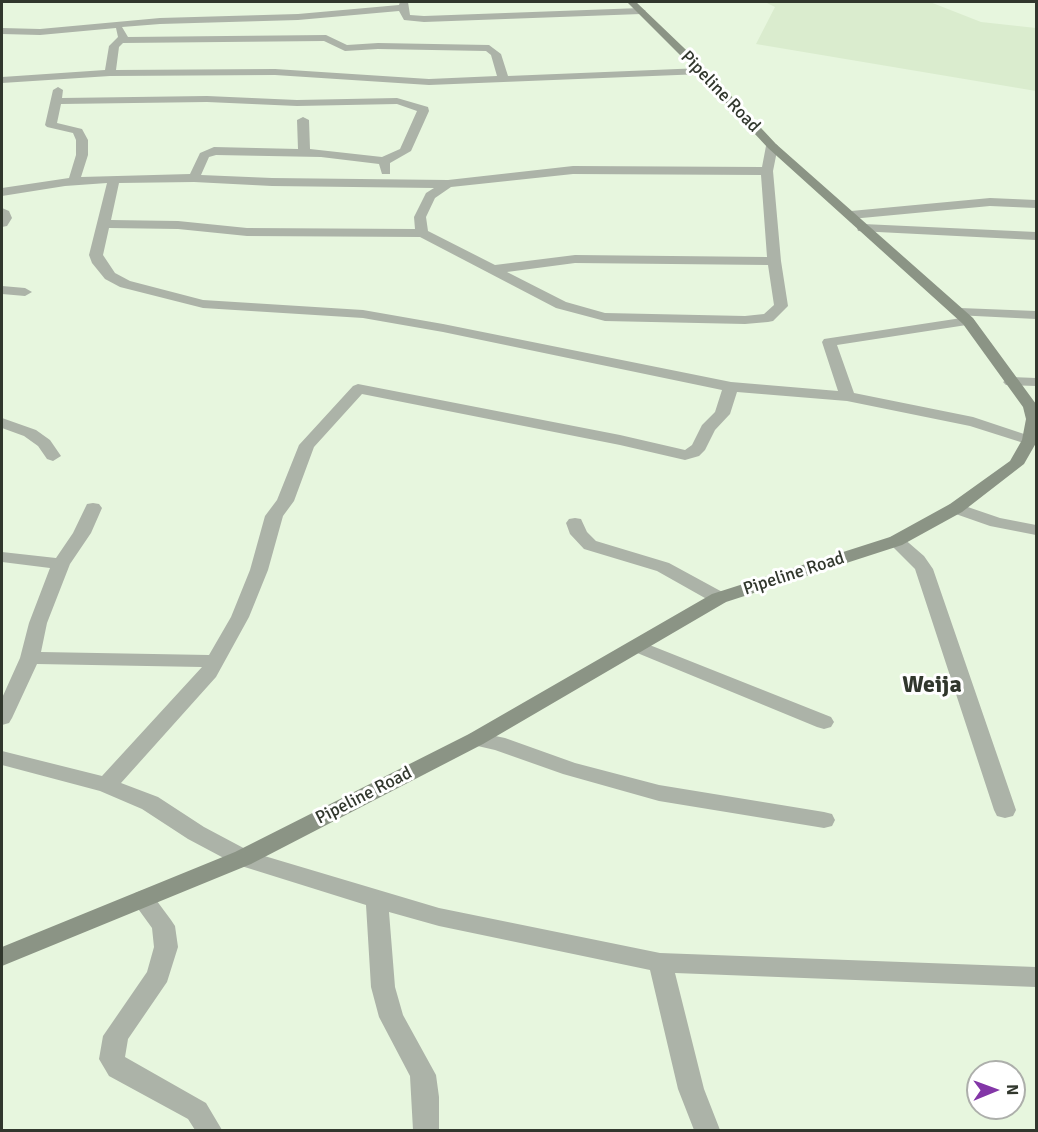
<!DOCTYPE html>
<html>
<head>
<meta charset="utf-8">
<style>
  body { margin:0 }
  #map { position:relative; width:1038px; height:1132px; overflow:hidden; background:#e7f6de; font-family:Signika,sans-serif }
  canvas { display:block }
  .frame { position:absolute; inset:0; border:3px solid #31372d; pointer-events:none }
  .north { position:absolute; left:966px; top:1060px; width:60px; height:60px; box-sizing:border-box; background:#fff; border:2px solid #adafab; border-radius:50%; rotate:89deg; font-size:16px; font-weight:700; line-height:24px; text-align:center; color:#31372d }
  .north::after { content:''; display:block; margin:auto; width:21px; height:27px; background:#8336a7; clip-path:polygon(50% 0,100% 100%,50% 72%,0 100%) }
</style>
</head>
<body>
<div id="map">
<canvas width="1038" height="1132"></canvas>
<div class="frame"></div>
<div class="north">N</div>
</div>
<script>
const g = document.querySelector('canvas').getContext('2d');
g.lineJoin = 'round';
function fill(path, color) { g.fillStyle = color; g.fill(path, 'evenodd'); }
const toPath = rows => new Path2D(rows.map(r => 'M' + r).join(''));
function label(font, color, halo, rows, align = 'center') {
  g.font = font + ' Signika,sans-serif'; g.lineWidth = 6; g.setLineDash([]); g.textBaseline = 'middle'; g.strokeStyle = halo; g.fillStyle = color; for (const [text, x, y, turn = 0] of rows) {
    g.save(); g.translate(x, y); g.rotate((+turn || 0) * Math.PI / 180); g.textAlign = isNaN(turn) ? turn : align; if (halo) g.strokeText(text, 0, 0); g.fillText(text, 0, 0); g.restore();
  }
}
const built = toPath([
  [765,2,930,2,981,22,1036,28,1036,91,756,44,775,7]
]);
const street = toPath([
  [400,2,408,2,410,15,424,16,641,8,646,11,641,14,424,22,404,20,399,11,298,20,160,24,122,27,128,37,326,35,347,45,378,43,489,45,501,54,508,76,702,68,707,71,702,74,429,85,275,75,110,76,2,83,2,77,105,70,109,46,118,37,116,28,40,35,2,34,2,28,40,29,160,18,298,14,399,5,400,2],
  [324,41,345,51,378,49,486,51,491,55,497,76,429,79,275,69,116,70,119,47,123,43,324,41],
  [58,87,63,90,62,98,207,96,297,100,397,98,428,107,429,111,411,151,390,163,390,174,382,174,379,164,321,157,216,155,209,157,201,175,272,178,448,180,573,166,762,167,766,146,768,144,776,144,778,146,773,171,781,261,788,306,773,321,768,322,745,324,605,321,556,308,420,237,247,236,178,229,109,228,103,255,115,273,130,281,203,300,363,310,443,324,731,382,838,391,822,342,824,339,968,317,975,321,973,324,837,345,854,393,973,417,1036,438,1036,443,1030,445,970,426,847,401,737,392,730,414,715,430,705,450,699,456,685,460,620,445,362,394,314,447,294,501,283,516,268,570,249,617,216,677,121,783,158,797,204,827,251,852,439,908,660,953,1036,967,1036,987,675,973,704,1089,720,1130,694,1130,678,1089,650,970,439,926,389,912,395,987,403,1015,436,1075,439,1097,439,1130,413,1130,410,1076,379,1017,371,987,366,905,235,864,188,839,142,809,100,791,2,765,2,751,102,776,202,667,37,664,12,718,9,723,2,725,2,698,20,658,29,623,50,568,2,562,2,552,56,558,73,533,87,504,93,503,99,504,102,508,91,533,70,564,47,623,41,652,209,655,231,617,250,570,265,516,277,500,299,445,353,386,358,384,620,435,685,450,692,445,702,425,715,412,722,390,443,332,363,318,203,308,120,287,105,279,92,263,89,255,107,183,65,186,2,196,2,188,69,178,76,155,76,140,73,133,47,127,45,125,53,90,58,87],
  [207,102,297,106,397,104,417,111,400,149,382,157,310,149,309,120,303,117,297,120,298,149,214,147,200,153,190,174,81,177,88,155,88,140,82,129,57,123,61,104,207,102],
  [573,174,761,175,767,257,575,255,495,265,428,231,426,217,435,198,451,187,573,174],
  [194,182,272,186,434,188,426,193,414,217,415,229,247,228,178,221,111,220,119,183,194,182],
  [575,263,768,265,774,305,764,314,745,316,605,313,566,302,507,272,575,263],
  [990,198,1036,200,1036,208,990,206,851,219,845,215,851,211,990,198],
  [2,208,9,211,12,218,7,226,2,227,2,208],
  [863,224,1036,232,1036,240,858,231,857,228,863,224],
  [2,286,25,288,32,292,25,296,2,294,2,286],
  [960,308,1036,311,1036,319,955,315,953,312,955,309,960,308],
  [1011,377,1036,378,1036,386,1006,385,1003,382,1011,377],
  [2,418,36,430,50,440,61,456,53,461,47,459,38,446,24,436,2,428,2,418],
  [956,503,1000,518,1036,525,1036,535,990,526,950,512,947,508,950,504,956,503],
  [575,518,581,519,587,532,596,541,669,563,726,594,728,598,726,602,719,604,712,602,657,571,584,549,570,534,566,523,569,519,575,518],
  [896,536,902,537,924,556,933,569,1016,810,1013,816,1005,818,997,816,994,810,915,569,887,541,890,537,896,536],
  [637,640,831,717,834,722,831,727,824,729,817,727,630,650,627,646,630,642,637,640],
  [476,732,505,738,575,763,659,785,824,812,832,814,835,820,832,826,824,828,659,801,563,774,495,750,469,744,466,739,469,734,476,732],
  [143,890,151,893,171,920,175,926,178,947,167,982,128,1039,125,1057,206,1103,222,1130,195,1130,188,1119,109,1076,99,1059,103,1036,147,972,154,947,152,928,131,899,135,893,143,890]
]);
const secondary = toPath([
  [627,2,636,2,706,69,776,144,973,318,1036,404,1036,443,1024,464,962,512,902,545,726,602,483,744,251,864,2,966,2,947,235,852,469,734,712,594,890,537,950,504,1010,461,1022,440,1026,419,1023,407,963,324,768,148,698,73,627,2]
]);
const streetNames = [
  ["Pipeline Road",720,92,46],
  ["Pipeline Road",794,574,-18],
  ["Pipeline Road",364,796,-27]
];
const districtNames = [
  ["Weija",932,686]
];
fill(built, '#daecce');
fill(street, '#acb3a8');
fill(secondary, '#8b9485');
label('18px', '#31372d', '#fff', streetNames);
label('bold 24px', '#31372d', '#fff', districtNames);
</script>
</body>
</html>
